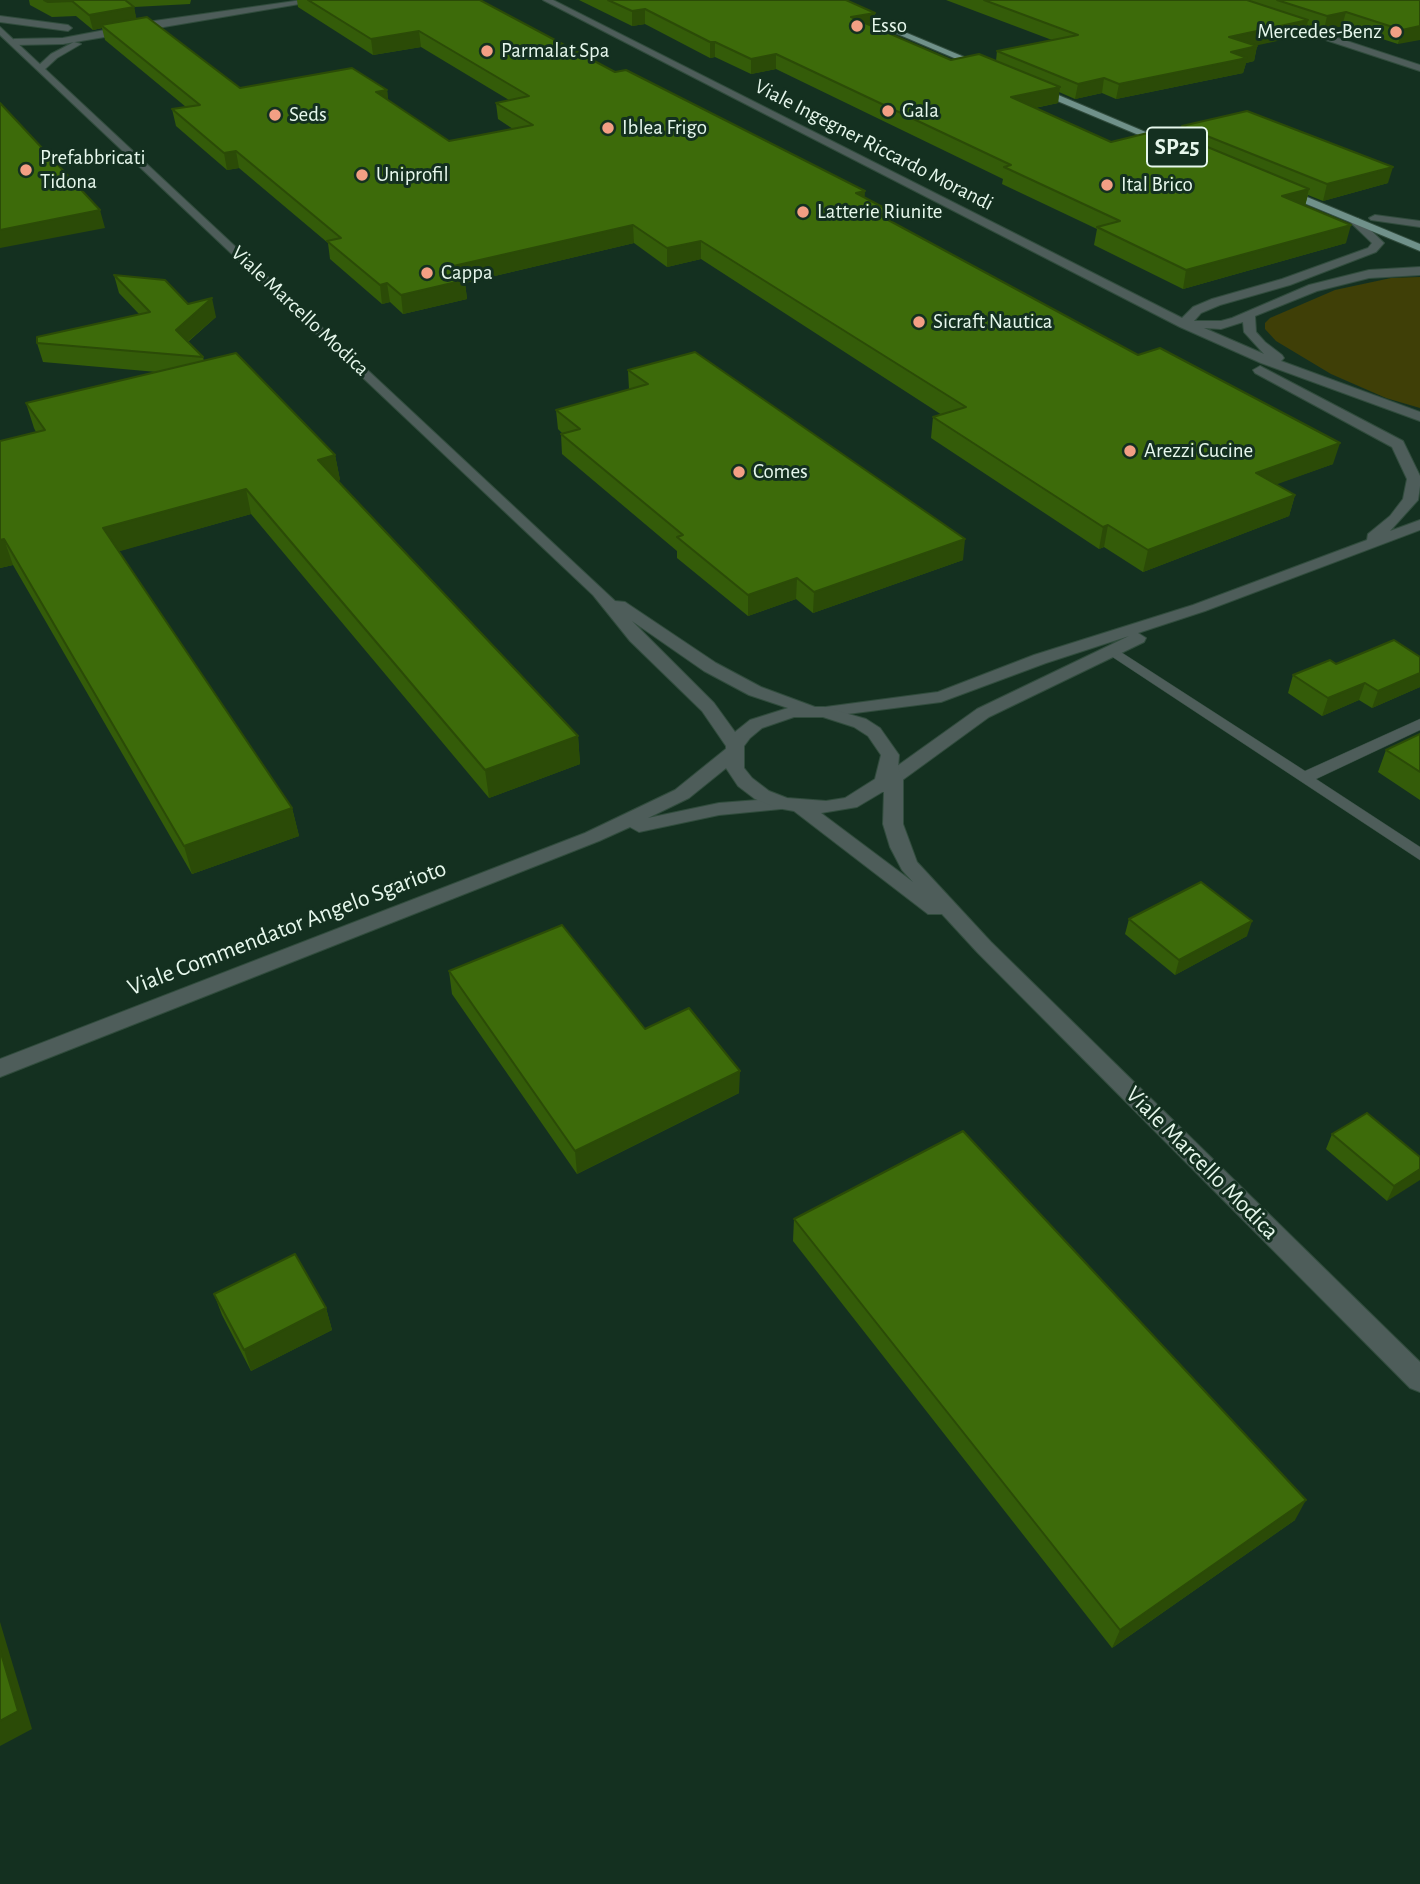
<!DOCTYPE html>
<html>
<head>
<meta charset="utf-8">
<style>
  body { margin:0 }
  canvas { display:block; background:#143020 }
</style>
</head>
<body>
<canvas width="1420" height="1884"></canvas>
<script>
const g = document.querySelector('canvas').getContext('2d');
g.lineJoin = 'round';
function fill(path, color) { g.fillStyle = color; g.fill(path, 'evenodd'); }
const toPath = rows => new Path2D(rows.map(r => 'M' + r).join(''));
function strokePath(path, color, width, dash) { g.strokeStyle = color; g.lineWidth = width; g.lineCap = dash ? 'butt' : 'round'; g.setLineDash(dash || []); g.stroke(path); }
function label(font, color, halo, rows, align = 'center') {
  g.font = font + ' "Alegreya Sans",sans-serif'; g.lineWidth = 6; g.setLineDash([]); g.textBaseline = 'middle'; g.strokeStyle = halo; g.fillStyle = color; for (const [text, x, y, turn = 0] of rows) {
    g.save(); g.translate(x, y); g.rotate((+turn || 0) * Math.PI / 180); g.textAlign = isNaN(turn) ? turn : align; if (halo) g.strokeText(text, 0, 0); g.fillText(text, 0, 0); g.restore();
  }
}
const green = toPath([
  [1420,277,1420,408,1386,398,1331,374,1276,341,1265,329,1265,323,1270,318,1335,290,1391,278]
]);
const service = toPath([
  [1113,647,1305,771,1420,719,1420,730,1316,779,1420,847,1420,860,1108,654,1106,651,1113,647]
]);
const minor = toPath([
  [302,0,323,0,63,44,14,45,10,42,14,39,63,38,147,22,302,0],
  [543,0,553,0,1182,318,1193,307,1212,299,1282,279,1368,248,1372,243,1348,220,1358,218,1384,243,1376,252,1290,285,1220,305,1201,313,1194,321,1221,321,1232,318,1309,285,1369,270,1420,267,1420,275,1369,278,1317,291,1255,316,1256,332,1265,342,1282,355,1284,358,1281,361,1420,412,1420,421,1261,363,1180,327,543,0],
  [1243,322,1244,332,1264,354,1204,328,1221,329,1243,322],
  [0,16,68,25,72,28,68,31,0,22,0,16],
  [1280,19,1420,65,1420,71,1277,24,1280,19],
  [74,42,81,44,57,58,44,70,38,70,38,66,51,54,74,42],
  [1375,215,1420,221,1420,227,1371,220,1369,218,1375,215],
  [1260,366,1403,441,1420,476,1420,486,1418,500,1390,531,1420,520,1420,530,1205,611,1138,633,1146,638,1144,642,989,717,886,792,872,792,870,788,872,784,977,709,1129,636,1046,663,941,702,824,717,818,716,815,712,818,708,938,692,1034,655,1193,605,1367,540,1368,534,1390,516,1403,499,1407,479,1392,447,1255,373,1253,370,1260,366],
  [734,746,743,752,741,756,689,798,648,818,719,803,784,798,791,800,794,804,791,808,719,815,639,832,630,827,599,841,0,1077,0,1059,585,833,675,790,727,748,734,746]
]);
const tertiary = toPath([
  [0,27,615,601,625,602,716,663,761,687,815,707,824,707,866,719,880,728,899,755,898,768,903,779,903,824,917,862,991,942,1420,1362,1420,1392,1410,1388,977,952,942,914,928,914,794,811,777,808,755,799,738,786,726,768,726,746,702,711,630,641,593,595,0,35,0,27],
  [632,621,704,671,749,695,788,708,750,720,735,732,714,703,632,621],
  [794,717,823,717,854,727,868,736,881,755,875,779,845,798,826,801,787,798,769,791,752,778,744,768,744,746,750,738,762,728,794,717],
  [884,791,883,824,890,847,902,870,913,882,821,813,857,807,884,791]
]);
const primary = toPath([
  [817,0,828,0,993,69,985,71,817,0],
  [1031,86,1037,86,1174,144,1165,146,1031,90,1031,86],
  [1275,187,1283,187,1420,244,1420,251,1275,191,1275,187]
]);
const wall = toPath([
  [29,0,191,0,190,4,134,7,136,19,240,88,387,90,388,100,449,141,513,129,498,119,496,103,509,100,421,47,373,55,298,7,297,0,480,0,615,72,892,212,891,221,1333,464,1276,484,1295,495,1289,516,1143,572,1104,547,1099,549,931,438,933,417,942,415,701,259,667,267,634,243,465,283,467,299,403,314,390,302,382,304,330,259,328,243,239,168,227,170,176,126,172,109,186,107,105,40,102,28,93,30,76,16,52,17,30,5],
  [579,0,846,0,874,27,951,60,996,61,997,51,1052,40,946,0,1420,0,1398,44,1342,26,1324,30,1307,25,1305,35,1255,45,1257,46,1254,61,1246,63,1243,73,1116,99,1102,93,1075,99,1059,92,1058,103,1035,108,1111,142,1180,136,1182,126,1388,183,1323,201,1308,195,1305,206,1346,243,1183,289,1094,245,1097,229,1002,184,1003,179,776,69,751,74,715,57,710,58,645,24,632,26],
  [114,275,188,304,216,317,188,342,203,357,204,361,335,455,340,480,338,481,578,736,580,764,489,798,251,514,119,551,292,808,299,836,192,874,13,565,0,568,0,441,36,432,34,428,26,403,157,372,43,362,37,343,139,314,119,293],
  [628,370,963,560,813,613,796,599,748,616,677,558,677,551,562,454,561,434,563,434,558,429,556,410,629,389],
  [1420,657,1420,687,1372,708,1359,700,1322,716,1288,693,1293,675,1336,664],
  [1420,734,1420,800,1378,772,1386,750],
  [1129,919,1247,936,1175,975,1125,934],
  [449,971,645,1029,739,1093,577,1174,452,994],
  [1332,1134,1420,1157,1387,1201,1326,1149],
  [794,1219,1295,1520,1112,1648,793,1241],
  [214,1294,326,1308,332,1330,251,1371,222,1315]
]);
const shadedWall = toPath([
  [134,7,137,21,101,25,102,28,93,30,89,15],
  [645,9,645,24,632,26,632,11],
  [1346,12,1342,26,1324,30,1327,16],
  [875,13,874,27,851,17],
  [1308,20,1305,35,1226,52,1229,37],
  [1420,26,1420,40,1398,44,1402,30],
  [419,31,421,47,373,55,371,39],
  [710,42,715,42,715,57,710,58],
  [1257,46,1254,61,1246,63,1243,73,1116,99,1119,84,1231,52],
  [776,54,776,69,751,74,751,59],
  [1104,78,1102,93,1075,99,1078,84],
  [1060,87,1058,103,1009,113,1011,97],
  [387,90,389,107,376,92],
  [236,151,239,168,227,170,224,153],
  [1393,167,1388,183,1323,201,1327,184],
  [1309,189,1305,206,1282,196],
  [865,191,864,209,856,193],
  [100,210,105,228,0,248,0,230],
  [892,212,890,230,879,215],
  [633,225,634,243,465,283,467,299,403,314,401,295,449,267],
  [1351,225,1346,243,1183,289,1186,270],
  [701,241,701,259,667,267,667,248],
  [387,283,390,302,382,304,380,285],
  [212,298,216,317,180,348,176,330],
  [1340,443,1333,464,1250,494,1256,473],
  [335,455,340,480,323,485,318,460],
  [246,489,251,514,110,554,103,528],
  [1295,495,1289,516,1143,572,1148,550],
  [1108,525,1104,547,1099,549,1103,527],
  [4,539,13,565,0,568,0,540],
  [965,539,963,560,813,613,814,592],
  [797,578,796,599,748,616,748,595],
  [1420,673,1420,687,1372,708,1378,691],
  [1365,683,1359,700,1322,716,1328,698],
  [578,736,580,764,489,798,485,770],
  [292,808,299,836,192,874,184,846],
  [1252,921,1247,936,1175,975,1179,960],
  [740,1071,739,1093,577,1174,575,1151],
  [1420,1169,1420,1180,1387,1201,1394,1186],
  [326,1308,332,1330,251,1371,244,1350],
  [1306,1500,1295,1520,1112,1648,1120,1630],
  [0,1622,32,1729,0,1746]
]);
const building = toPath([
  [44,0,125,0,134,7,89,15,72,1,48,2,44,0],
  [308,0,480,0,615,72,626,70,865,191,856,193,892,212,879,215,1138,355,1160,348,1340,443,1256,473,1295,495,1148,550,1108,525,1103,527,933,417,966,407,701,241,667,248,633,225,449,267,465,280,401,295,387,283,380,285,327,241,341,238,236,151,224,153,172,109,200,105,101,25,147,17,240,88,352,68,387,90,376,92,449,141,533,125,496,103,529,96,419,31,371,39,308,0],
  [608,0,846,0,875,13,851,17,951,60,979,54,1060,87,1011,97,1111,142,1164,129,1309,189,1282,196,1351,225,1186,270,1097,227,1120,221,1004,167,1011,165,776,54,751,59,715,42,710,42,645,9,632,11,608,0],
  [984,0,1247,0,1308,20,1229,37,1257,46,1231,52,1247,58,1119,84,1104,78,1078,84,997,51,1078,35,984,0],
  [1277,0,1420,0,1420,26,1402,30,1346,12,1327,16,1277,0],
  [0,103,100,210,0,230,0,103],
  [1247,111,1393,167,1327,184,1182,126,1247,111],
  [114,275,165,280,188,304,212,298,176,330,203,357,37,343,37,337,150,312,114,275],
  [695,352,965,539,814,592,797,578,748,595,677,537,683,535,561,434,580,429,556,410,648,384,628,370,695,352],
  [236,353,335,455,318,460,578,736,485,770,246,489,103,528,292,808,184,846,4,539,0,540,0,441,45,430,26,403,236,353],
  [1394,640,1420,657,1420,673,1378,691,1365,683,1328,698,1293,675,1330,660,1336,664,1394,640],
  [1420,734,1420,772,1386,750,1420,734],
  [1201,882,1252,921,1179,960,1129,919,1201,882],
  [562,925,645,1029,689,1008,740,1071,575,1151,449,971,562,925],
  [1367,1113,1420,1157,1420,1169,1394,1186,1332,1134,1367,1113],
  [963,1131,1306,1500,1120,1630,794,1219,963,1131],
  [295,1254,326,1308,244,1350,214,1294,295,1254],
  [0,1650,18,1711,0,1721,0,1650]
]);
const markers = [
  [857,26,7,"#f39f84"],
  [1396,32,7,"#f39f84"],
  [487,51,7,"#f39f84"],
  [888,111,7,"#f39f84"],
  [275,115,7,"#f39f84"],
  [608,128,7,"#f39f84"],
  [26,170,7,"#f39f84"],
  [362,175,7,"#f39f84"],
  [1107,185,7,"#f39f84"],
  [803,212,7,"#f39f84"],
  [427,273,7,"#f39f84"],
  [919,322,7,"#f39f84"],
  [1130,451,7,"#f39f84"],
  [739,472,7,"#f39f84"]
];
const farPoinames = [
  ["Esso",871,26],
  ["Mercedes-Benz",1382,32,"right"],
  ["Parmalat Spa",501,51],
  ["Gala",902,111],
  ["Seds",289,115],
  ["Iblea Frigo",622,128],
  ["Prefabbricati",40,158],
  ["Tidona",40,182],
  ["Uniprofil",376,175],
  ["Ital Brico",1121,185],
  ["Latterie Riunite",817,212],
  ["Cappa",441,273],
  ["Sicraft Nautica",933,322],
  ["Arezzi Cucine",1144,451],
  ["Comes",753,472]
];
const farStreetnames = [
  ["Viale Ingegner Riccardo Morandi",874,145,27],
  ["Viale Marcello Modica",300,311,43]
];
const shields = [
  [1177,147,60]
];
const shieldNames = [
  ["SP25",1177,147]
];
const streetNames = [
  ["Viale Commendator Angelo Sgarioto",287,928,-21],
  ["Viale Marcello Modica",1202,1163,45]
];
fill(green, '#3f3f07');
strokePath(service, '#314c3d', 1);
strokePath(minor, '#314c3d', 2);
strokePath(tertiary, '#314c3d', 2);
strokePath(primary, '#314c3d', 2);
fill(service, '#4e5d5a');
fill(minor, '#4e5d5a');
fill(tertiary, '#4e5d5a');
fill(primary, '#70918a');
fill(wall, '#345c09');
fill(shadedWall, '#2b4b07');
fill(building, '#3d6b0a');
strokePath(building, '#2b4b07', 2);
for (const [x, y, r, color] of markers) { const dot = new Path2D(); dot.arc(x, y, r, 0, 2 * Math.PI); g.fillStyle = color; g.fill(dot); strokePath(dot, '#143020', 2.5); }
label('21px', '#e6f7ec', '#143020', farPoinames, 'left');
label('21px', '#e6f7ec', '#143020', farStreetnames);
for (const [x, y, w] of shields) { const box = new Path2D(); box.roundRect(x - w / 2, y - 19.5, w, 39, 5); g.fillStyle = '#143020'; g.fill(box); strokePath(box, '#e6f7ec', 2); }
label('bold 23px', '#e6f7ec', null, shieldNames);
label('24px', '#e6f7ec', '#143020', streetNames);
</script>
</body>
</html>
